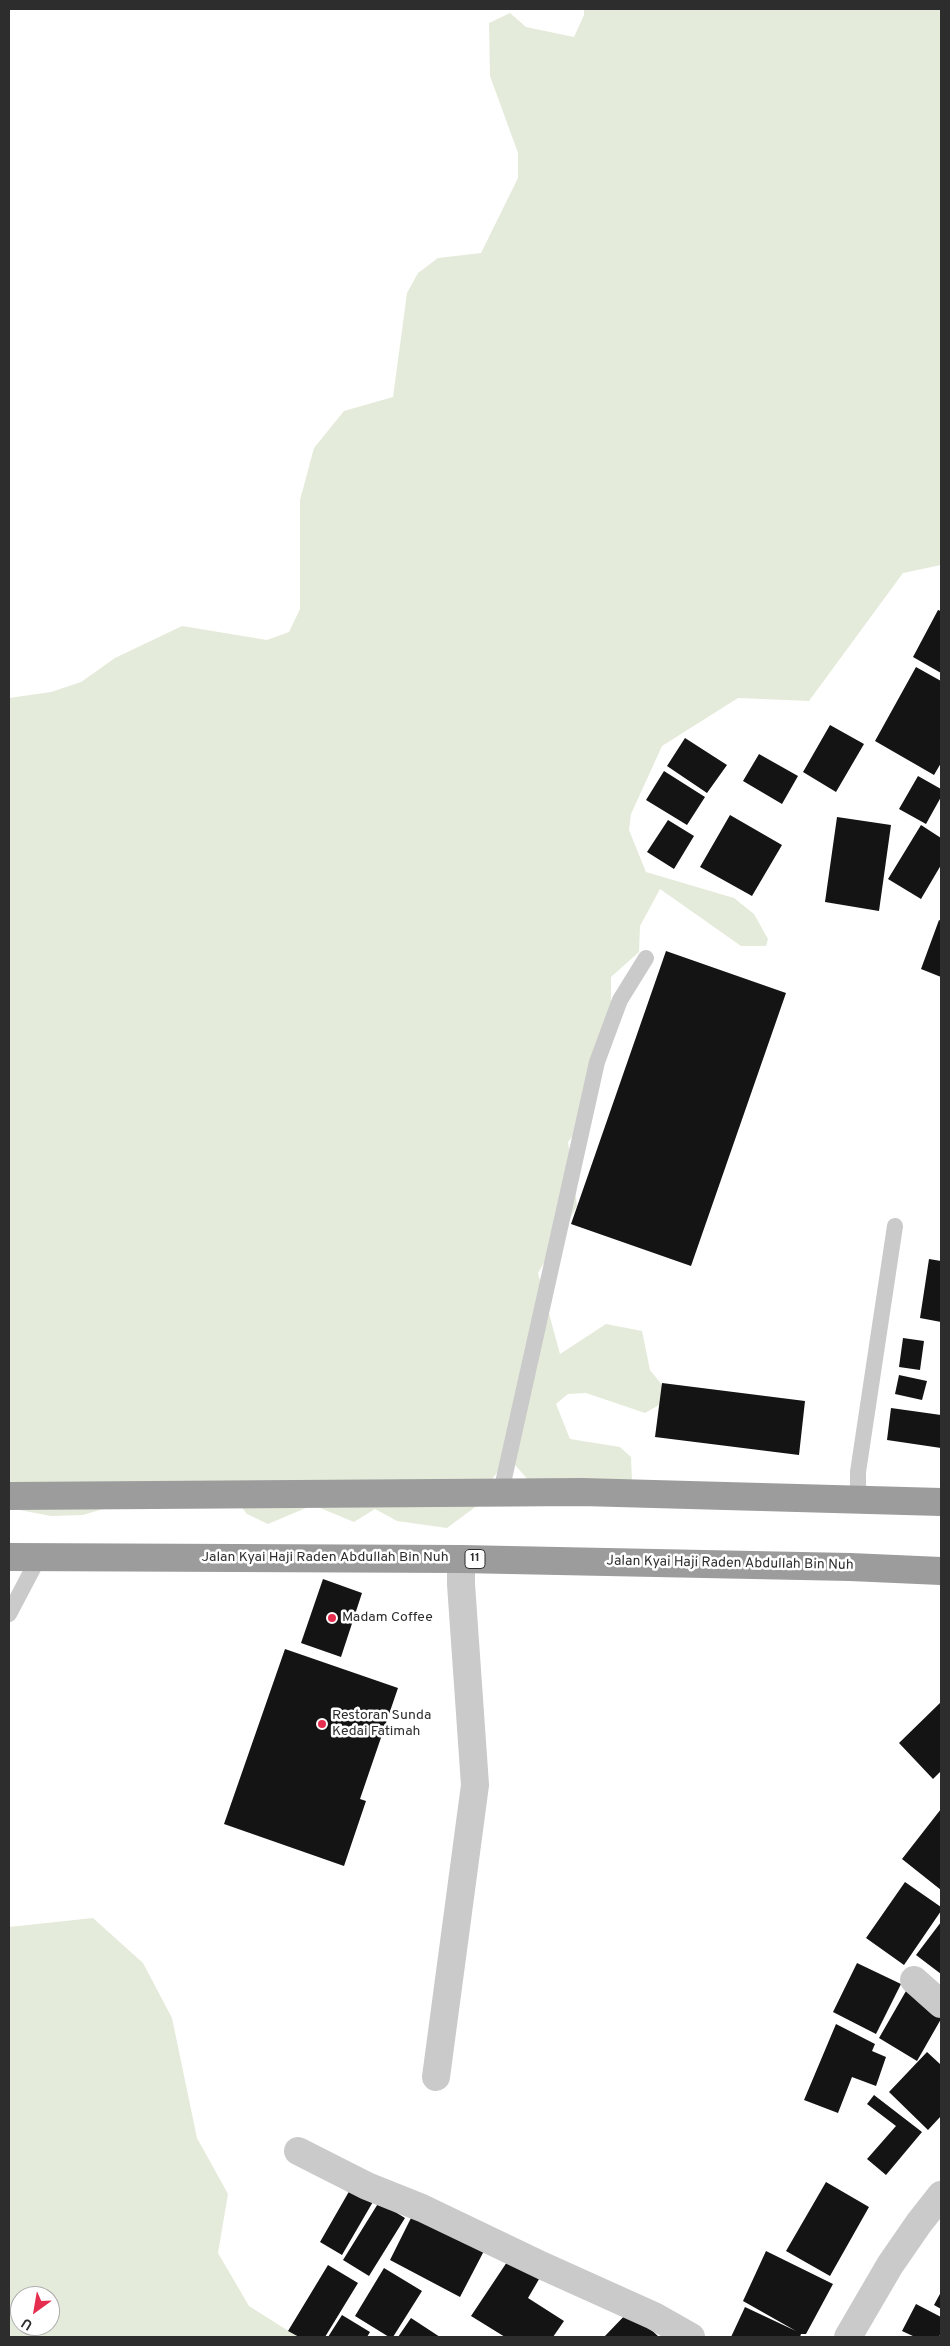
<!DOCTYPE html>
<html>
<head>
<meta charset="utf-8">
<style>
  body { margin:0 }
  #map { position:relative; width:950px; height:2346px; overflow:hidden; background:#fff; font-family:Overpass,sans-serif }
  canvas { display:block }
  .frame { position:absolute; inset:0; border:10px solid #2d2d2d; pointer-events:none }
  .north { position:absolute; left:10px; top:2286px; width:50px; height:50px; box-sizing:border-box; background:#fff; border:1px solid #ababab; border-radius:50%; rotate:212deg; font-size:14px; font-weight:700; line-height:20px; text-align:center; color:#2d2d2d }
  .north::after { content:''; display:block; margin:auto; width:18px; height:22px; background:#e52d4f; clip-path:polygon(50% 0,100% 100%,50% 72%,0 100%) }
</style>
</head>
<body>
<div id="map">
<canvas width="950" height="2346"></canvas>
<div class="frame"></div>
<div class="north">U</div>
</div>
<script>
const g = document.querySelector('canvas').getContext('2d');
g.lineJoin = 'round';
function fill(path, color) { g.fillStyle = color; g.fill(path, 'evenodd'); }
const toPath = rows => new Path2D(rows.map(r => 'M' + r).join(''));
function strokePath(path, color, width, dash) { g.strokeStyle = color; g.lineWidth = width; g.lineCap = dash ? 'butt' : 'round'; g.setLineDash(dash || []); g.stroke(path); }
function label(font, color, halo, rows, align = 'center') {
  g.font = font + ' Overpass,sans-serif'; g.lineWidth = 5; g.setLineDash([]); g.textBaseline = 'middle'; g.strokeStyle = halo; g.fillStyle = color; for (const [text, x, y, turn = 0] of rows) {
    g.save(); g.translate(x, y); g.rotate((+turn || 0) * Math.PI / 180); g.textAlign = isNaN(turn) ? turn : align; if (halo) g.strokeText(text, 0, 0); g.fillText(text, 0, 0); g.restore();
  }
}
const green = toPath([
  [584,9,941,9,941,565,903,573,809,701,738,698,662,746,631,814,629,830,646,872,734,898,754,914,768,939,766,946,741,946,660,889,640,926,639,952,611,977,611,1003,592,1113,568,1142,577,1206,538,1273,560,1354,606,1324,642,1331,650,1370,666,1390,659,1405,645,1413,586,1393,568,1394,556,1404,570,1439,620,1447,631,1457,632,1481,542,1496,509,1458,484,1489,482,1502,447,1528,397,1521,375,1509,354,1522,313,1505,268,1524,247,1514,223,1484,149,1495,83,1515,51,1516,9,1508,9,698,51,692,81,682,115,658,182,626,267,640,289,632,300,609,300,500,314,448,344,411,393,397,407,293,418,273,438,258,481,253,518,178,518,153,490,76,489,23,510,13,526,27,574,37,584,15],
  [93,1918,143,1963,172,2018,197,2138,228,2194,218,2253,249,2306,298,2337,9,2337,9,1927],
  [20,2296,50,2296,50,2326,20,2326]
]);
const building = toPath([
  [938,610,941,611,941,673,913,657],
  [916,667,941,681,941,763,934,775,875,741],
  [830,725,864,744,836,792,803,772],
  [685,738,727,765,707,793,667,766],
  [759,754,798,776,782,804,743,781],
  [664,771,705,797,687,825,646,800],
  [918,776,941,789,941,797,926,824,899,809],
  [730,815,782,845,752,896,700,867],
  [837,817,891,825,879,911,825,902],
  [668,820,694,836,674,869,647,852],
  [921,825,941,838,941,865,921,899,888,879],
  [939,920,941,921,941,977,921,969],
  [666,951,786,993,691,1266,571,1224],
  [929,1259,941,1261,941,1322,920,1318],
  [903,1338,924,1341,920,1370,899,1367],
  [899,1375,927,1381,922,1400,895,1394],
  [662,1383,805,1401,799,1455,655,1437],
  [891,1408,941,1415,941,1448,887,1440],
  [323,1579,362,1593,341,1657,301,1643],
  [285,1649,398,1688,360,1799,366,1801,344,1866,224,1824],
  [941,1702,941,1771,933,1779,899,1743],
  [941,1809,941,1890,902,1859],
  [905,1882,941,1907,941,1911,904,1965,866,1938],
  [941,1922,941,1974,916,1955],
  [857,1963,901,1984,876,2034,833,2012],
  [906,1991,941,2012,941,2019,917,2061,879,2038],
  [836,2024,875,2044,872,2051,886,2057,876,2086,852,2077,838,2113,804,2100],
  [927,2052,940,2064,941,2063,941,2116,928,2130,889,2092],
  [874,2095,922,2132,886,2175,867,2159,896,2126,867,2104],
  [826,2182,869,2207,830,2276,786,2251],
  [351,2188,374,2200,342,2255,320,2242],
  [379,2202,405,2218,369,2276,343,2260],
  [414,2212,485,2249,460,2297,390,2260],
  [766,2251,833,2284,806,2334,801,2334,800,2337,731,2337,745,2307,796,2331,743,2301],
  [511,2256,542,2274,528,2298,564,2321,553,2337,505,2337,471,2316],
  [328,2265,358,2283,325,2337,299,2337,288,2331],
  [384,2268,422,2291,393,2337,389,2337,355,2316],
  [941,2292,941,2309,934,2305],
  [916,2304,941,2317,941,2333,939,2337,915,2337,902,2331],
  [630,2310,659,2337,604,2337],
  [342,2315,370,2332,367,2337,328,2337],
  [411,2318,440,2337,398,2337]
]);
const service = toPath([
  [501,1492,597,1062,620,1000,646,958],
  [858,1499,858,1472,895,1226],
  [9,1614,39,1557]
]);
const minor = toPath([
  [914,1980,941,2004],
  [436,2077,475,1785,461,1584,461,1559],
  [298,2151,367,2186,422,2208,543,2266,654,2316,691,2337]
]);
const tertiary = toPath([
  [848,2337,890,2265,919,2223,941,2195]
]);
const trunk = toPath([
  [9,1496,582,1492,941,1502],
  [9,1557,461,1559,850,1567,941,1571]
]);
const markers = [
  [332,1618,5,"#e52d4f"],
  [322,1724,5,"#e52d4f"]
];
const shields = [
  [475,1559,20]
];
const shieldNames = [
  ["11",475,1559]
];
const streetNames = [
  ["Jalan Kyai Haji Raden Abdullah Bin Nuh",325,1558],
  ["Jalan Kyai Haji Raden Abdullah Bin Nuh",730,1564,1]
];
const poiNames = [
  ["Madam Coffee",342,1618],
  ["Restoran Sunda",332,1716],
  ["Kedai Fatimah",332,1732]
];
fill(green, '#e5ebda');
fill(building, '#141414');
strokePath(service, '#cacaca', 16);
strokePath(minor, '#cacaca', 28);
strokePath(tertiary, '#cacaca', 28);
strokePath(trunk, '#9c9c9c', 28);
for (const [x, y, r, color] of markers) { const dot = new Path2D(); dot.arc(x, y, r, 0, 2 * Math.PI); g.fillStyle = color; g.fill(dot); strokePath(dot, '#fff', 2); }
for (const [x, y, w] of shields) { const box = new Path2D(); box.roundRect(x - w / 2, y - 9.5, w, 19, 4); g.fillStyle = '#fff'; g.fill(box); strokePath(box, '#2d2d2d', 1); }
label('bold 12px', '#2d2d2d', null, shieldNames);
label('14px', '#2d2d2d', '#fff', streetNames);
label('14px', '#2d2d2d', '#fff', poiNames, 'left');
</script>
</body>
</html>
